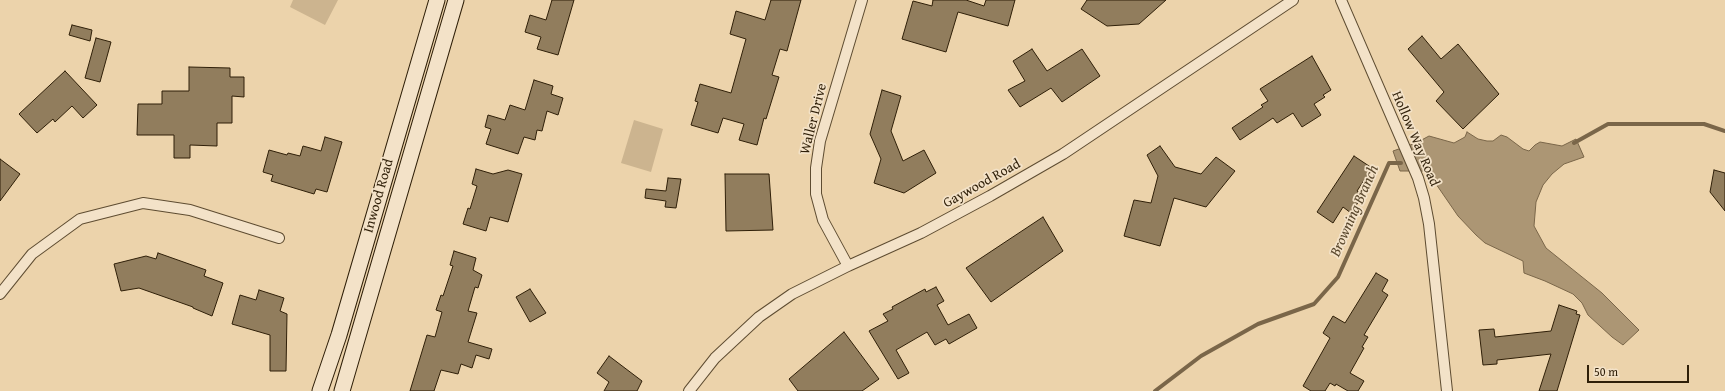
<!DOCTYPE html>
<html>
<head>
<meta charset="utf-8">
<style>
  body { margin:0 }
  #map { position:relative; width:1725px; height:391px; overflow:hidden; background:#ecd3ab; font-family:"Gentium Book Plus",serif }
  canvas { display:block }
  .scale { position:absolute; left:1587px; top:365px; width:102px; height:18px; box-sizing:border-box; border:2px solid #2f1f08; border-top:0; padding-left:5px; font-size:12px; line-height:14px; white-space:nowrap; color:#2f1f08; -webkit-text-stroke:3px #f3e2c8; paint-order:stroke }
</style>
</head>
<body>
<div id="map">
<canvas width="1725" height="391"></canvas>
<div class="scale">50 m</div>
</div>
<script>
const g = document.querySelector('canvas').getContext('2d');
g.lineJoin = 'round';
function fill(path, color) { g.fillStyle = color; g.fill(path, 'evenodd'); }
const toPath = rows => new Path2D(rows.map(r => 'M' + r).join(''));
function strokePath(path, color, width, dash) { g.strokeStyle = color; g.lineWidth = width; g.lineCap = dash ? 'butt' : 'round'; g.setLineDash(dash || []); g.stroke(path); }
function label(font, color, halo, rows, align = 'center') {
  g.font = font + ' "Gentium Book Plus",serif'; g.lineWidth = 3.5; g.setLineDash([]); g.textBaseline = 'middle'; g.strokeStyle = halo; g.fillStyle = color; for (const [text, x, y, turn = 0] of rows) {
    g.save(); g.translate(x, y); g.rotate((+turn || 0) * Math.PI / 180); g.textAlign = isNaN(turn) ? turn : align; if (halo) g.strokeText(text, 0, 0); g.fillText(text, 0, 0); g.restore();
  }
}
const green = toPath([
  [293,0,338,0,325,25,290,7],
  [634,120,663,129,651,172,621,163]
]);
const water = toPath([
  [1467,132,1478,139,1487,141,1493,141,1501,135,1507,137,1523,149,1529,151,1535,145,1540,142,1562,146,1576,139,1584,157,1564,164,1552,174,1543,185,1536,202,1534,226,1546,248,1602,293,1639,330,1623,345,1612,337,1588,315,1582,303,1573,294,1545,281,1524,273,1523,261,1485,243,1476,235,1458,216,1436,184,1432,174,1426,171,1400,171,1393,151,1416,143,1429,136,1454,143,1465,137,1467,132]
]);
const stream = toPath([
  [1574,143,1608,124,1704,124,1725,131],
  [1155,391,1201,356,1258,324,1314,304,1338,277,1389,163,1401,163]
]);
const building = toPath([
  [552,0,574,0,558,55,537,49,541,37,525,32,530,15,546,20,552,0],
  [771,0,801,0,787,51,780,49,772,75,779,77,766,119,764,118,757,145,739,140,744,124,723,118,718,133,691,125,698,102,695,101,700,84,731,93,746,39,730,34,736,11,765,20,771,0],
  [933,0,966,0,984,6,986,0,1015,0,1008,26,958,12,946,52,902,39,913,1,932,6,933,0],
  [1087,0,1166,0,1139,24,1107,26,1081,9,1087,0],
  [72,25,92,30,90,41,69,35,72,25],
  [1422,36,1441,59,1458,44,1499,94,1463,129,1436,101,1444,92,1408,49,1422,36],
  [96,38,111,42,100,82,85,78,96,38],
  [1032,49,1047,71,1082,49,1100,76,1062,102,1051,88,1020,107,1008,90,1025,81,1013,61,1032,49],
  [1312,56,1331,90,1323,95,1325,97,1314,104,1321,115,1302,127,1293,113,1277,123,1273,118,1240,140,1232,128,1263,107,1261,105,1268,101,1260,89,1312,56],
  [189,67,230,68,230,77,244,77,244,97,232,96,232,123,217,123,217,146,190,145,190,158,174,158,174,135,137,135,138,104,162,104,162,91,189,91,189,67],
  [65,71,97,105,83,118,72,106,55,122,53,119,37,133,19,114,65,71],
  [534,80,553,86,551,94,563,98,558,115,547,111,542,131,537,130,535,140,524,137,518,154,486,144,491,129,485,127,488,115,505,120,510,105,525,110,534,80],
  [882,90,901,96,891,131,903,161,924,150,936,173,904,193,874,183,881,159,870,134,882,90],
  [325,137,342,142,327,192,316,189,314,194,271,181,273,175,263,172,269,150,287,155,288,153,300,156,303,146,321,151,325,137],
  [1160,146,1175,167,1201,174,1216,157,1235,171,1206,207,1174,198,1160,246,1124,236,1134,200,1151,203,1158,176,1147,155,1160,146],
  [1354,156,1372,168,1357,191,1363,195,1351,213,1343,207,1333,223,1317,212,1354,156],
  [0,159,20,174,0,201,0,159],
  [476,169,493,174,508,170,522,174,508,222,490,217,486,231,463,224,468,208,470,209,477,186,472,184,476,169],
  [1714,170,1725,173,1725,211,1710,192,1714,170],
  [725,174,769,174,773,230,726,231,725,174],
  [668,178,681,179,676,208,665,207,666,201,645,198,646,189,666,191,668,178],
  [1043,217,1063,251,991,302,966,268,1043,217],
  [454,251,476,258,473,270,482,275,478,288,475,287,468,311,477,313,468,342,492,349,489,359,476,355,472,368,461,364,458,374,441,370,434,391,410,391,427,335,435,337,442,312,436,310,441,295,443,296,453,266,450,265,454,251],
  [158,253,206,270,204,276,223,283,212,316,193,308,193,307,139,288,121,291,114,264,146,256,156,259,158,253],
  [1376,273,1388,280,1382,291,1388,295,1364,335,1368,337,1362,347,1364,348,1350,373,1364,381,1358,391,1348,391,1336,384,1335,386,1330,383,1325,391,1311,391,1303,386,1330,338,1323,333,1333,316,1345,323,1376,273],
  [936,287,944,301,937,305,948,325,969,314,977,328,949,344,946,339,935,345,927,332,896,350,909,373,898,379,869,331,888,321,883,314,893,309,892,307,925,289,926,292,936,287],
  [530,289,546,313,530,322,516,297,530,289],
  [259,290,284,298,280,311,287,314,286,371,270,371,270,335,232,324,240,295,256,300,259,290],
  [1559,305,1577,311,1576,314,1580,315,1557,391,1539,391,1551,354,1497,360,1497,364,1483,365,1479,330,1494,329,1495,337,1551,331,1559,305],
  [844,332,879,379,862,391,798,391,789,379,844,332],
  [609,356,642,381,637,391,604,391,609,382,597,373,609,356]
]);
const street = toPath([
  [1341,0,1418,178,1424,198,1429,224,1447,391],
  [848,266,823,220,816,194,816,168,820,141,862,0],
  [0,294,32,254,80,219,143,203,190,210,279,238],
  [689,391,715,358,759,317,792,294,848,266,921,233,990,196,1063,154,1293,0]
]);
const secondary = toPath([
  [320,391,339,335,437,0],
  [342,391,456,0]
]);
const streetNames = [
  ["Waller Drive",814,119,-76],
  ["Hollow Way Road",1415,139,67],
  ["Gaywood Road",982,184,-29],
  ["Inwood Road",379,196,-74]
];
const waterNames = [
  ["Browning Branch",1355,211,-66]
];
fill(green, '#ccb48f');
fill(water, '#ac9674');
strokePath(water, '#7a6649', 1);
strokePath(stream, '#7a6649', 4);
fill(building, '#917d5d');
strokePath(building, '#2f1f08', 1);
strokePath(street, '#5e4c31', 12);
strokePath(secondary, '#2f1f08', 17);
strokePath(street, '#f3e2c8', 10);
strokePath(secondary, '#f3e2c8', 15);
label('14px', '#2f1f08', '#f3e2c8', streetNames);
label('italic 15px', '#5b492e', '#f3e2c8', waterNames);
</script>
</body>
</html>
